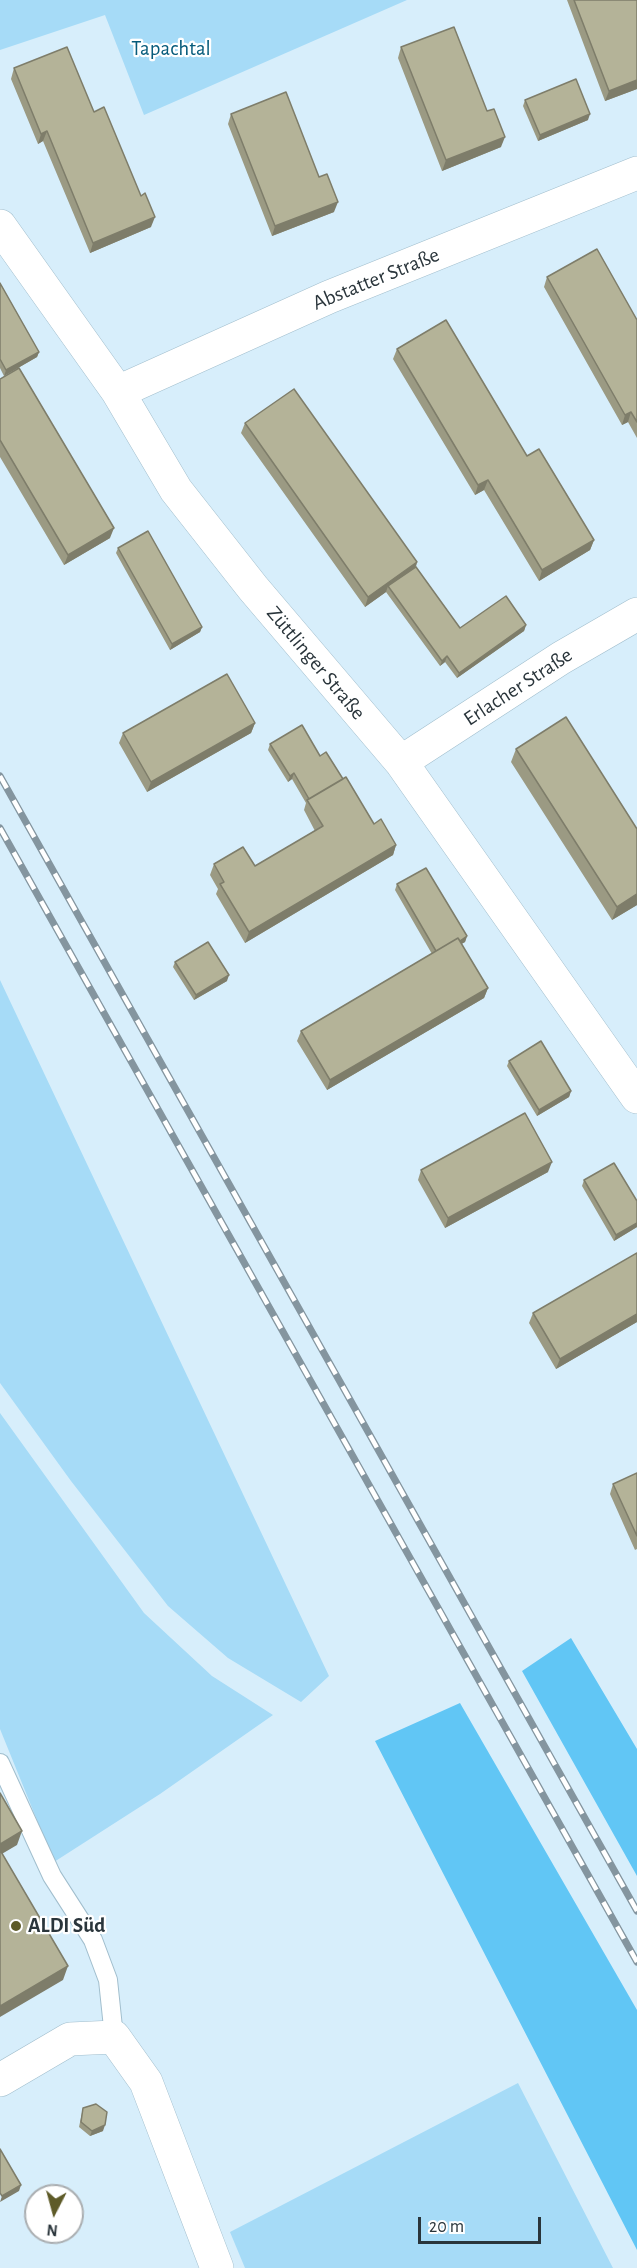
<!DOCTYPE html>
<html>
<head>
<meta charset="utf-8">
<style>
  body { margin:0 }
  #map { position:relative; width:637px; height:2268px; overflow:hidden; background:#d7eefb; font-family:"Alegreya Sans",sans-serif }
  canvas { display:block }
  .north { position:absolute; left:24px; top:2184px; width:60px; height:60px; box-sizing:border-box; background:#fff; border:2px solid #aaaeb1; border-radius:50%; rotate:186deg; font-size:16px; font-weight:700; line-height:24px; text-align:center; color:#2a353b }
  .north::after { content:''; display:block; margin:auto; width:21px; height:27px; background:#5e5b28; clip-path:polygon(50% 0,100% 100%,50% 72%,0 100%) }
  .scale { position:absolute; left:418px; top:2217px; width:123px; height:27px; box-sizing:border-box; border:3px solid #2a353b; border-top:0; padding-left:8px; font-size:18px; line-height:21px; white-space:nowrap; color:#2a353b; -webkit-text-stroke:4px #fff; paint-order:stroke }
</style>
</head>
<body>
<div id="map">
<canvas width="637" height="2268"></canvas>
<div class="north">N</div>
<div class="scale">20 m</div>
</div>
<script>
const g = document.querySelector('canvas').getContext('2d');
g.lineJoin = 'round';
function fill(path, color) { g.fillStyle = color; g.fill(path, 'evenodd'); }
const toPath = rows => new Path2D(rows.map(r => 'M' + r).join(''));
function strokePath(path, color, width, dash) { g.strokeStyle = color; g.lineWidth = width; g.lineCap = dash ? 'butt' : 'round'; g.setLineDash(dash || []); g.stroke(path); }
function label(font, color, halo, rows, align = 'center') {
  g.font = font + ' "Alegreya Sans",sans-serif'; g.lineWidth = 4.5; g.setLineDash([]); g.textBaseline = 'middle'; g.strokeStyle = halo; g.fillStyle = color; for (const [text, x, y, turn = 0] of rows) {
    g.save(); g.translate(x, y); g.rotate((+turn || 0) * Math.PI / 180); g.textAlign = isNaN(turn) ? turn : align; if (halo) g.strokeText(text, 0, 0); g.fillText(text, 0, 0); g.restore();
  }
}
const green = toPath([
  [0,0,407,0,144,115,105,15,0,50],
  [0,980,329,1676,301,1702,228,1658,168,1606,71,1481,0,1383],
  [0,1413,144,1613,212,1676,273,1715,160,1794,54,1862,0,1729],
  [518,2083,613,2268,245,2268,230,2232]
]);
const forest = toPath([
  [571,1638,637,1749,637,1876,522,1671],
  [460,1703,637,2010,637,2250,375,1741]
]);
const service = toPath([
  [0,1763,52,1876,93,1940,108,1980,114,2037]
]);
const minor = toPath([
  [0,226,118,392,176,490,253,588,401,762,637,1097],
  [118,392,329,297,637,173],
  [401,762,561,658,637,614],
  [0,2080,70,2039,114,2037,146,2082,217,2268]
]);
const rail = toPath([
  [0,776,637,1911],
  [0,828,637,1962]
]);
const wall = toPath([
  [567,0,637,0,637,89,605,101],
  [401,47,501,147,442,171,398,58],
  [14,68,94,112,151,227,90,253,43,141,38,144,11,79],
  [525,100,588,120,538,141,523,106],
  [231,114,319,177,334,212,272,236,228,124],
  [547,277,637,320,637,438,628,422,622,425,544,287],
  [0,283,39,352,37,357,4,376,0,368],
  [397,349,527,456,594,540,590,550,539,581,484,490,475,495,393,359],
  [0,379,110,538,64,565,0,457],
  [245,423,417,562,416,567,460,628,526,625,524,631,457,678,445,662,440,666,386,592,365,607,241,433],
  [118,548,202,627,200,632,170,650,116,553],
  [255,723,251,733,147,792,119,743,123,733],
  [270,744,320,756,343,779,374,824,396,845,393,855,245,943,216,894,218,889,210,875,214,864,255,866,315,831,304,810,306,803,292,779,288,782,268,750],
  [516,749,637,905,612,920,511,762],
  [397,884,467,936,465,942,461,944,488,988,484,998,327,1090,297,1041,301,1031,432,954,395,890],
  [175,962,227,981,194,1000,173,967],
  [509,1061,571,1091,569,1097,537,1116,507,1066],
  [421,1170,548,1172,445,1228,418,1180],
  [584,1180,637,1201,637,1227,614,1241,582,1186],
  [637,1253,637,1322,556,1369,529,1323,533,1313],
  [637,1473,637,1549,635,1550,610,1494,613,1484],
  [83,2108,103,2131,90,2136,79,2127]
]);
const shadedWall = toPath([
  [637,80,637,89,605,101,609,91],
  [590,114,588,120,538,141,540,135],
  [47,131,43,141,38,144,41,134],
  [505,137,501,147,442,171,446,160],
  [338,202,334,212,272,236,275,226],
  [155,217,151,227,90,253,93,243],
  [39,352,37,357,4,376,6,370],
  [631,412,628,422,622,425,625,415],
  [488,480,484,490,475,495,478,485],
  [114,528,110,538,64,565,68,555],
  [594,540,590,550,539,581,542,570],
  [417,562,414,572,388,586,386,592,365,607,368,597],
  [526,625,524,631,457,678,459,673],
  [202,627,200,632,170,650,172,644],
  [447,656,445,662,440,666,442,661],
  [255,723,251,733,147,792,151,782],
  [294,773,292,779,288,782,290,776],
  [396,845,393,855,245,943,249,932],
  [637,894,637,905,612,920,617,907],
  [467,936,465,942,435,959,437,954],
  [229,975,227,981,194,1000,196,995],
  [488,988,484,998,327,1090,330,1080],
  [571,1091,569,1097,537,1116,539,1110],
  [552,1162,548,1172,445,1228,448,1218],
  [637,1223,637,1227,614,1241,616,1235],
  [637,1314,637,1322,556,1369,560,1359],
  [22,1831,17,1845,0,1855,0,1844],
  [68,1966,63,1980,0,2017,0,2006],
  [105,2125,103,2131,90,2136,92,2131],
  [21,2185,19,2191,0,2202,2,2196]
]);
const building = toPath([
  [574,0,637,0,637,80,609,91,574,0],
  [454,27,487,111,494,109,505,137,446,160,401,47,454,27],
  [67,47,94,112,104,107,141,196,145,193,155,217,93,243,47,131,41,134,14,68,67,47],
  [576,79,590,114,540,135,525,100,576,79],
  [286,92,319,177,327,174,338,202,275,226,231,114,286,92],
  [597,249,637,320,637,422,631,412,625,415,547,277,597,249],
  [0,283,39,352,6,370,0,359,0,283],
  [446,320,527,456,539,449,594,540,542,570,488,480,478,485,397,349,446,320],
  [19,368,114,528,68,555,0,440,0,379,19,368],
  [294,389,417,562,368,597,245,423,294,389],
  [148,531,202,627,172,644,118,548,148,531],
  [416,567,460,628,506,596,526,625,459,673,447,656,442,661,388,586,416,567],
  [227,674,255,723,151,782,123,733,227,674],
  [566,717,637,829,637,894,617,907,516,749,566,717],
  [302,725,320,756,326,752,343,779,309,799,294,773,290,776,270,744,302,725],
  [346,777,374,824,381,819,396,845,249,932,220,884,224,882,214,864,243,847,255,866,323,826,307,800,346,777],
  [426,868,467,936,460,941,458,938,436,951,397,884,426,868],
  [458,938,488,988,330,1080,301,1031,458,938],
  [208,942,229,975,196,995,175,962,208,942],
  [541,1041,571,1091,539,1110,509,1061,541,1041],
  [525,1113,552,1162,448,1218,421,1170,525,1113],
  [614,1163,637,1201,637,1223,616,1235,584,1180,614,1163],
  [637,1253,637,1314,560,1359,533,1313,637,1253],
  [637,1473,637,1536,613,1484,637,1473],
  [0,1793,22,1831,0,1844,0,1793],
  [0,1850,68,1966,0,2006,0,1850],
  [96,2104,107,2112,105,2125,92,2131,81,2122,83,2108,96,2104],
  [0,2149,21,2185,2,2196,0,2193,0,2149]
]);
const markers = [
  [16,1926,6,"#5e5b28"]
];
const parkNames = [
  ["Tapachtal",171,49]
];
const streetNames = [
  ["Abstatter Straße",376,279,-22],
  ["Züttlinger Straße",316,663,50],
  ["Erlacher Straße",518,687,-33]
];
const poiNames = [
  ["ALDI Süd",28,1926]
];
fill(green, '#a6dbf7');
fill(forest, '#61c6f5');
strokePath(service, '#a1becd', 20);
strokePath(minor, '#a1becd', 34);
strokePath(service, '#fff', 18);
strokePath(minor, '#fff', 33);
strokePath(rail, '#84959f', 7);
strokePath(rail, '#fff', 4.5, [14]);
fill(wall, '#9b9a83');
fill(shadedWall, '#7e7d6a');
fill(building, '#b4b398');
strokePath(building, '#7e7d6a', 1.5);
for (const [x, y, r, color] of markers) { const dot = new Path2D(); dot.arc(x, y, r, 0, 2 * Math.PI); g.fillStyle = color; g.fill(dot); strokePath(dot, '#fff', 2); }
label('21px', '#065b7b', '#fff', parkNames);
label('21px', '#2a353b', '#fff', streetNames);
label('bold 21px', '#2a353b', '#fff', poiNames, 'left');
</script>
</body>
</html>
